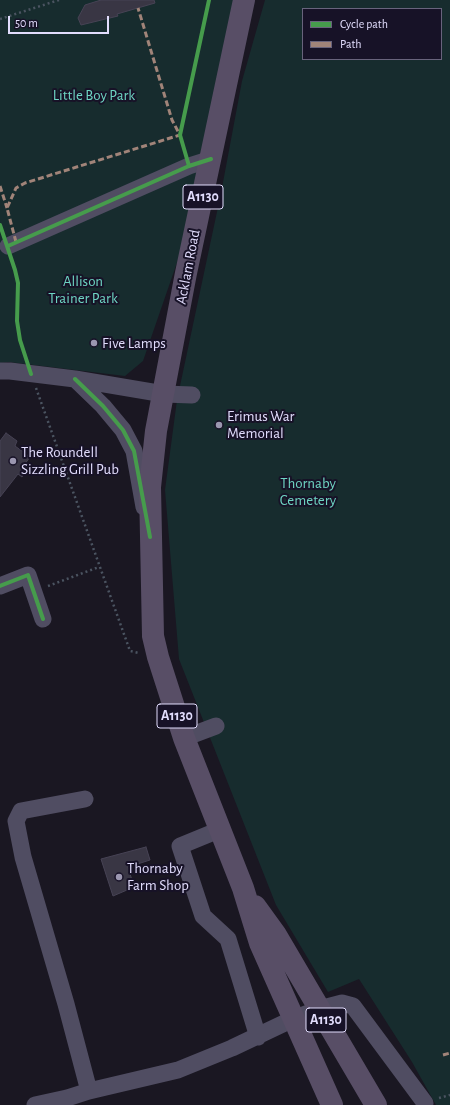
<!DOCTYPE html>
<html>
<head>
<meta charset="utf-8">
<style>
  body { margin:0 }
  #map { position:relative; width:450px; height:1105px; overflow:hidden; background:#1a1722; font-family:"Alegreya Sans",sans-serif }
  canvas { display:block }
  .legend { position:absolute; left:302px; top:8px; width:140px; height:52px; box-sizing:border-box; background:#171227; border:1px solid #68637c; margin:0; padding:5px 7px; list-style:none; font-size:12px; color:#e1dcfc }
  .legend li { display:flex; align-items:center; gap:8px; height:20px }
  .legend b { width:20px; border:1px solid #68637c }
  .scale { position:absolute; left:8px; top:16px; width:101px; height:18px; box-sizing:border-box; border:2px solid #e1dcfc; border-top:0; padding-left:5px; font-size:12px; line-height:14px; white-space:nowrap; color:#e1dcfc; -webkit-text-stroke:3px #171227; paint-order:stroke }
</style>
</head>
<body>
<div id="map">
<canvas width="450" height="1105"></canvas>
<ul class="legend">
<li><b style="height:5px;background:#469c4c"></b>Cycle path</li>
<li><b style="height:5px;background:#a18479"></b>Path</li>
</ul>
<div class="scale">50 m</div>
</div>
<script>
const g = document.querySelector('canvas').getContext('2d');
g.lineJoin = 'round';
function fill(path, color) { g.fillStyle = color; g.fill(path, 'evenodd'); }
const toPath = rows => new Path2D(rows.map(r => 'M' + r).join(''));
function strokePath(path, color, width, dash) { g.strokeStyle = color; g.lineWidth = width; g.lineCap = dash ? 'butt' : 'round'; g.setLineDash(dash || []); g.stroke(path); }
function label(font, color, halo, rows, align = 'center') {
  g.font = font + ' "Alegreya Sans",sans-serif'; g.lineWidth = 4; g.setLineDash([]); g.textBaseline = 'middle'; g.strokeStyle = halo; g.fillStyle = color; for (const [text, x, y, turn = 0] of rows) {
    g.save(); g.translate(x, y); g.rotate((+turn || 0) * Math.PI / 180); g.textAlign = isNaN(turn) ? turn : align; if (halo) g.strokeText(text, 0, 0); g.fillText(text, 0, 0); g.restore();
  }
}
const green = toPath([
  [0,0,240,0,181,251,143,361,125,376,9,362,0,363],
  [265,0,450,0,450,1105,436,1105,412,1062,359,979,328,992,276,905,179,659,165,490,177,400,221,193,242,81],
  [303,9,441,9,441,59,303,59]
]);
const building = toPath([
  [101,0,154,0,155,3,117,14,118,16,81,25,78,18,85,5,101,0],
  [6,433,17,441,15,446,30,457,24,465,28,468,22,477,18,474,0,497,0,441,6,433],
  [146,847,150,860,128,867,134,887,113,896,101,859,146,847]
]);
const path = toPath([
  [0,19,59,0],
  [36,388,130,651,139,653],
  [48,586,99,567],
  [439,1098,450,1095]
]);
const minor = toPath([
  [8,246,189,166,211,159],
  [0,371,10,371,75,379,164,394,192,395],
  [75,379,103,406,123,430,134,451,144,507],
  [0,586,28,575,43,619],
  [184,738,216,726],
  [85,799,21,811,16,821,23,857,66,1004,89,1091],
  [219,830,180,846,203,916,228,939,258,1037],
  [35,1105,67,1098,89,1091,178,1070,232,1048,293,1019,319,1009,342,1003,353,1006,425,1103]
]);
const major = toPath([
  [244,0,186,273,156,431,150,487,153,636,158,657,184,738,243,888,260,943,332,1105],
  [255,906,276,935,376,1105]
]);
const quiet = toPath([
  [0,186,7,208],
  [16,242,7,208,16,188,25,183,180,135,172,120,138,8],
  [443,1055,450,1053]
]);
const cycleway = toPath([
  [189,166,180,135,209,0],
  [0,225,15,270,18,283,17,321,20,340,31,374],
  [8,246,189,166,211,159],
  [75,379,103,406,123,430,134,451,150,537],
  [0,586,28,575,43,619]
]);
const markers = [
  [94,343,4,"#9b97b0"],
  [219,425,4,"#9b97b0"],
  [13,461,4,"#9b97b0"],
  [119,877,4,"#9b97b0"]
];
const shields = [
  [203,197,40],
  [177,716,40],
  [326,1020,40]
];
const shieldNames = [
  ["A1130",203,197],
  ["A1130",177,716],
  ["A1130",326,1020]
];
const parkNames = [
  ["Little Boy Park",94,95],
  ["Allison",83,281],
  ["Trainer Park",83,298],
  ["Thornaby",308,483],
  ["Cemetery",308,500]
];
const streetNames = [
  ["Acklam Road",188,267,-79]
];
const poiNames = [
  ["Five Lamps",102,343],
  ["Erimus War",227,416],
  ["Memorial",227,433],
  ["The Roundell",21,452],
  ["Sizzling Grill Pub",21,469],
  ["Thornaby",127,868],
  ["Farm Shop",127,885]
];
fill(green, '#172c2e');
fill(building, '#393644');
strokePath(building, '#474355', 1);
strokePath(path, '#4b5461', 2.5, [2, 3]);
strokePath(minor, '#504d62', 17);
strokePath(major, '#584e66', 22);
strokePath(quiet, '#a18479', 3, [6, 3]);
strokePath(cycleway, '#469c4c', 4);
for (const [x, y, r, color] of markers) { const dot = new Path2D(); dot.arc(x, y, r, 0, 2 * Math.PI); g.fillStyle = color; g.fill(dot); strokePath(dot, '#171227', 1.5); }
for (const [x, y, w] of shields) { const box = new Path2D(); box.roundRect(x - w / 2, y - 12, w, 24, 3); g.fillStyle = '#171227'; g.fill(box); strokePath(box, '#e1dcfc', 1); }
label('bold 14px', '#e1dcfc', null, shieldNames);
label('15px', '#6ed5c3', '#171227', parkNames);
label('15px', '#e1dcfc', '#171227', streetNames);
label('15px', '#e1dcfc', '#171227', poiNames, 'left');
</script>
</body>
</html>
